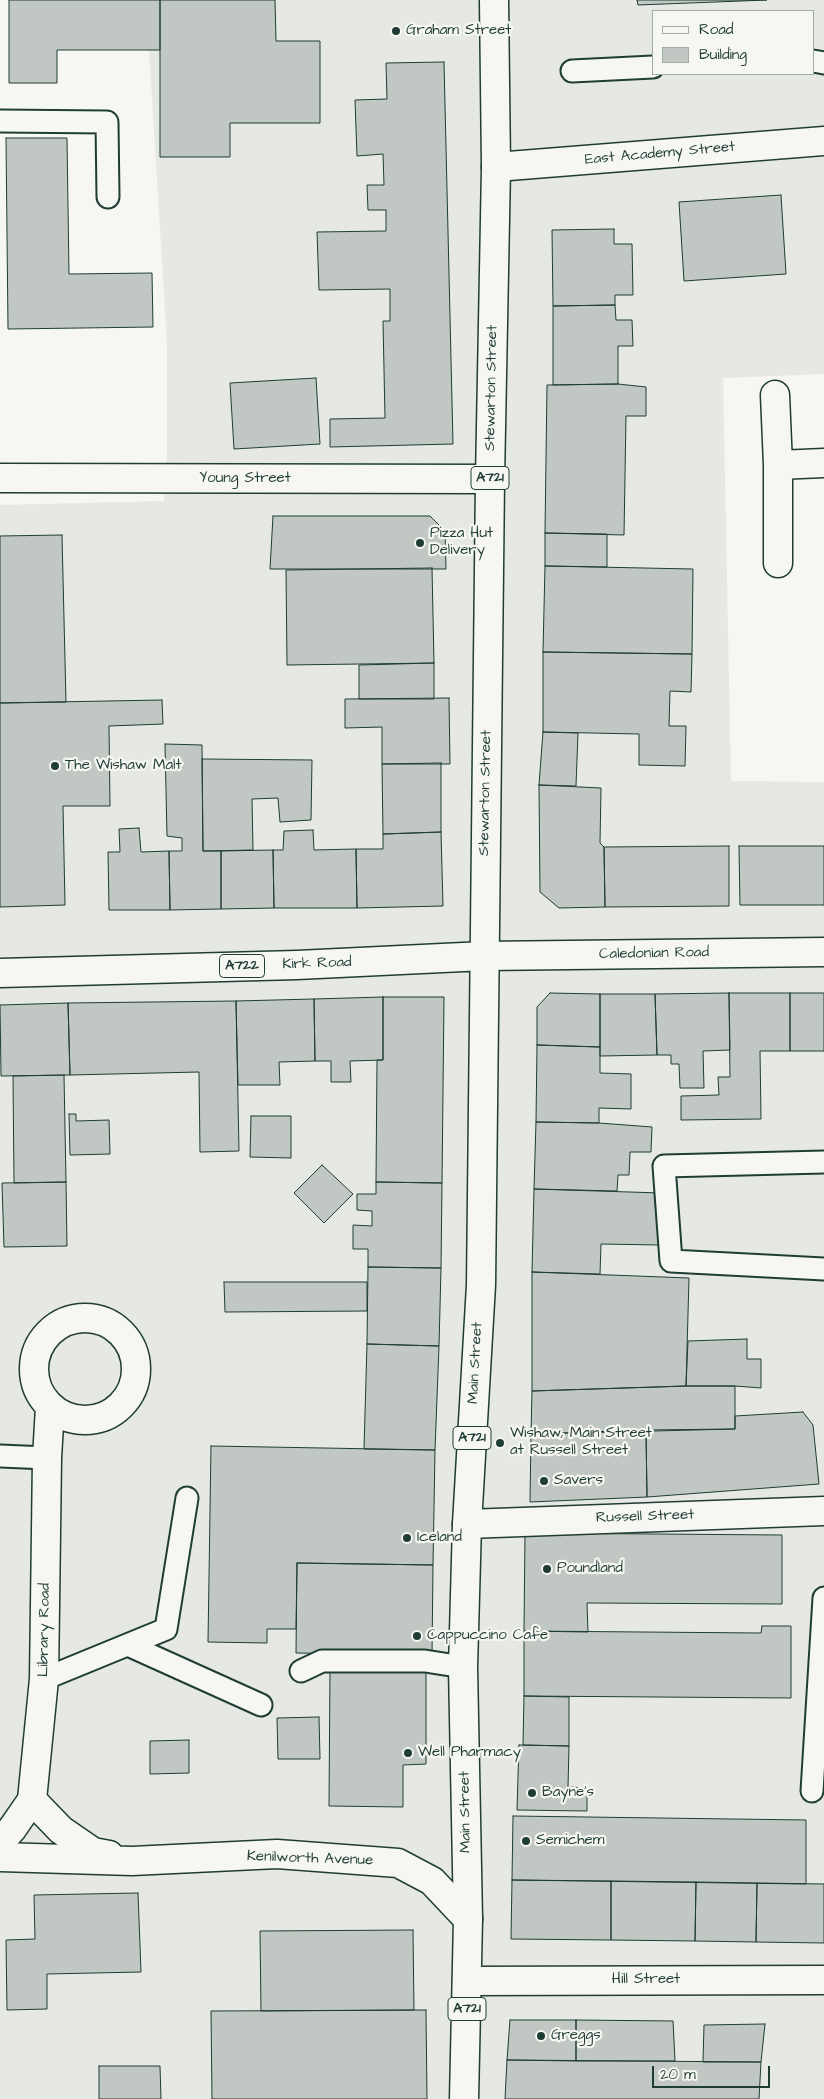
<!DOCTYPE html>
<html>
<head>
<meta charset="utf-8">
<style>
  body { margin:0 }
  #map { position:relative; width:824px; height:2099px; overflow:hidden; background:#f6f6f2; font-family:"Architects Daughter",sans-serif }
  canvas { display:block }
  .legend { position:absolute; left:652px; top:10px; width:162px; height:65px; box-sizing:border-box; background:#f6f6f2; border:1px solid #a0aca6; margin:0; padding:6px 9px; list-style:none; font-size:15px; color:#1f3d34 }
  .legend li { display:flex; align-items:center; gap:10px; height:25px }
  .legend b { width:25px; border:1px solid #a0aca6 }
  .scale { position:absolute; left:652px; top:2066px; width:118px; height:22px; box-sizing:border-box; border:2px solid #1f3d34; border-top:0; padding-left:6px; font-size:15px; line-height:18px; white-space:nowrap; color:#1f3d34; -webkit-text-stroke:4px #f6f6f2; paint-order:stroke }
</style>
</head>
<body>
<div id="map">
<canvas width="824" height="2099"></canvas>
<ul class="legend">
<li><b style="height:6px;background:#f6f6f2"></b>Road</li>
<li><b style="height:14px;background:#c1c8c3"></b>Building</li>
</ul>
<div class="scale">20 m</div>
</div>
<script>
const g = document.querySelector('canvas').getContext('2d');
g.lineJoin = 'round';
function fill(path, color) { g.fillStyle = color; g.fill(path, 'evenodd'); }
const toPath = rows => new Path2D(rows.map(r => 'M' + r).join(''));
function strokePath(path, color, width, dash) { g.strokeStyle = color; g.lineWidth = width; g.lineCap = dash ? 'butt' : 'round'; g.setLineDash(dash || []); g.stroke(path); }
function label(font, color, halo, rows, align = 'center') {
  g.font = font + ' "Architects Daughter",sans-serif'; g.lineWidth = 4.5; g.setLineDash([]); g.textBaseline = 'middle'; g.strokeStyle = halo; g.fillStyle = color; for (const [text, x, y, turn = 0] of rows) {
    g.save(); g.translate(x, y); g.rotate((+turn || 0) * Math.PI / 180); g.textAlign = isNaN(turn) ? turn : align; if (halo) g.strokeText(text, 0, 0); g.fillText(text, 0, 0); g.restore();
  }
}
const built = toPath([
  [146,0,824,0,824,374,723,378,731,781,824,782,824,2099,0,2099,0,505,164,501,167,452,167,344],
  [653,11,813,11,813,74,653,74]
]);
const building = toPath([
  [9,0,160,0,160,50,57,50,57,83,9,83,9,0],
  [160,0,275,0,276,41,320,41,320,123,230,123,230,157,160,157,160,0],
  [637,0,767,0,638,5,637,0],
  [444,62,453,444,330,447,330,419,385,418,383,321,390,321,390,289,319,290,317,232,386,231,386,210,368,210,367,185,384,185,383,154,357,156,355,100,387,99,386,63,444,62],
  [6,138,67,138,69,274,152,273,153,327,8,329,6,138],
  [781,195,786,274,684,281,679,202,781,195],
  [614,229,614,244,632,244,633,295,615,295,615,305,553,306,552,230,614,229],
  [615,305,616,320,632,320,633,346,618,346,618,384,553,385,553,306,615,305],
  [316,378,320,444,234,449,230,383,316,378],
  [618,384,646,387,646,416,626,416,624,535,545,533,547,385,618,384],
  [273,516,430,516,445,531,446,569,270,569,273,516],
  [545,533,607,534,607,567,545,566,545,533],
  [62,535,66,702,0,703,0,536,62,535],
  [545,566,693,569,692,654,543,652,545,566],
  [432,568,434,663,287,665,286,570,432,568],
  [543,652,692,654,691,692,670,691,669,726,686,726,685,766,639,765,639,734,543,732,543,652],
  [434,663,434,699,359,699,359,665,434,663],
  [449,698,450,764,382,764,382,727,345,728,345,699,449,698],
  [162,700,163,724,109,726,110,806,63,806,65,905,0,907,0,703,162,700],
  [543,732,578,733,576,786,539,785,543,732],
  [165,744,202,745,203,851,221,851,221,909,170,910,169,851,182,851,182,838,167,836,165,744],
  [202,759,312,760,311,820,280,822,278,798,252,799,253,850,203,851,202,759],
  [441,763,441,832,383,834,382,764,441,763],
  [539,785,601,788,600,843,604,847,605,907,559,908,540,892,539,785],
  [139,828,141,852,169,851,170,910,109,910,108,852,120,852,119,829,139,828],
  [313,830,314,850,356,849,357,908,274,908,273,850,283,850,284,831,313,830],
  [441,832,443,906,357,908,356,849,383,849,383,834,441,832],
  [729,846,729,906,605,907,604,847,729,846],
  [739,846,824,846,824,905,740,905,739,846],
  [273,850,274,908,221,909,221,851,273,850],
  [550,993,600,994,600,1047,537,1045,537,1007,550,993],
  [729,993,730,1050,703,1051,704,1088,680,1088,679,1064,671,1064,671,1055,657,1055,655,994,729,993],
  [729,993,790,993,790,1051,760,1051,761,1119,681,1120,681,1096,719,1095,718,1077,730,1077,729,993],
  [790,993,824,993,824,1051,790,1051,790,993],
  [600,994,655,994,657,1055,600,1056,600,994],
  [383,997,444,997,442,1183,376,1182,377,1060,383,1060,383,997],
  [383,997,383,1060,350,1061,351,1082,331,1082,331,1061,315,1061,314,999,383,997],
  [314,999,315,1061,279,1062,280,1085,238,1085,236,1001,314,999],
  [236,1001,239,1151,200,1152,199,1072,70,1075,68,1003,236,1001],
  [68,1003,70,1075,1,1076,0,1005,68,1003],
  [537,1045,600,1047,600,1073,631,1074,631,1109,599,1108,599,1123,536,1122,537,1045],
  [64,1075,66,1182,14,1183,13,1076,64,1075],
  [69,1114,76,1114,76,1121,109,1120,110,1154,70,1155,69,1114],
  [251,1116,291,1116,291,1158,250,1157,251,1116],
  [536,1122,599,1123,652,1127,651,1152,630,1152,629,1175,618,1175,617,1191,534,1189,536,1122],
  [322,1165,353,1194,324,1223,294,1193,322,1165],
  [66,1182,67,1246,4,1247,2,1183,66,1182],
  [376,1182,442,1183,441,1268,368,1267,368,1249,353,1249,353,1225,372,1226,372,1211,357,1210,357,1194,376,1194,376,1182],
  [534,1189,661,1193,660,1245,601,1244,600,1274,532,1272,534,1189],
  [368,1267,441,1268,439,1346,367,1344,368,1267],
  [532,1272,689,1278,686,1386,532,1391,532,1272],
  [224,1282,367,1282,367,1311,225,1312,224,1282],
  [747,1339,747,1359,761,1359,761,1388,735,1386,686,1386,688,1341,747,1339],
  [367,1344,439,1346,435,1450,364,1449,367,1344],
  [686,1386,735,1386,735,1429,531,1434,532,1391,686,1386],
  [803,1412,813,1425,819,1484,647,1497,646,1430,735,1429,735,1416,803,1412],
  [646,1430,647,1497,530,1502,531,1434,646,1430],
  [211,1446,435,1450,433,1565,297,1563,296,1629,267,1629,267,1643,208,1642,211,1446],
  [525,1533,782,1535,782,1604,587,1603,588,1632,524,1631,525,1533],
  [297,1563,433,1565,432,1655,296,1653,297,1563],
  [762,1626,791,1626,791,1698,524,1696,524,1631,761,1633,762,1626],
  [330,1667,426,1668,426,1764,403,1765,403,1807,329,1806,330,1667],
  [524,1696,569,1697,569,1746,523,1745,524,1696],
  [319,1717,320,1759,278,1759,277,1718,319,1717],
  [189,1740,189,1773,150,1774,150,1741,189,1740],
  [519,1745,569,1746,568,1787,587,1788,587,1811,517,1810,519,1745],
  [513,1816,806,1820,806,1884,512,1880,513,1816],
  [512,1880,611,1881,611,1940,511,1939,512,1880],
  [611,1881,696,1882,695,1941,611,1940,611,1881],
  [696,1882,757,1883,756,1942,695,1941,696,1882],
  [757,1883,824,1884,824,1943,756,1942,757,1883],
  [138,1893,141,1972,47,1974,47,2009,7,2010,6,1940,35,1939,34,1895,138,1893],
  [413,1930,414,2010,261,2011,260,1931,413,1930],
  [426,2010,427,2099,212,2099,211,2011,426,2010],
  [510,2020,576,2020,576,2061,507,2060,510,2020],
  [576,2020,673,2021,675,2061,576,2061,576,2020],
  [765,2024,761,2062,703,2062,704,2025,765,2024],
  [507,2060,761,2062,759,2099,505,2099,507,2060],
  [99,2066,160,2066,161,2099,99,2099,99,2066]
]);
const service = toPath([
  [813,61,824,63],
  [572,71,653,67],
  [0,121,107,122,108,197],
  [824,1162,664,1166,671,1261,824,1269],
  [0,1456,47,1458],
  [128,1645,261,1705],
  [301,1671,322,1661,425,1661,463,1667],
  [44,1679,166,1629,187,1498],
  [812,1791,824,1598]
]);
const minor = toPath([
  [496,167,824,141],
  [775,395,778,465,778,563],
  [778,465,824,463],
  [0,478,490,479],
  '34 1369a51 51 0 1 1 102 0a51 51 0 1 1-102 0Z',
  [467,1524,824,1511],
  [0,1842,12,1829,32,1800,44,1679,47,1458,50,1407],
  [467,1981,824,1980]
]);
const secondary = toPath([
  [484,956,824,952],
  [32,1800,61,1830,93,1852,109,1855],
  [0,1857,132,1861,277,1854,398,1863,432,1881,468,1919]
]);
const primary = toPath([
  [0,973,297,965,484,956],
  [464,2099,468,1919,463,1667,467,1524,481,1285,490,479,496,167,494,0]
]);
const markers = [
  [396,31,5,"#1f3d34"],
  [420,543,5,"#1f3d34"],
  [55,766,5,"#1f3d34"],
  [500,1443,5,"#1f3d34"],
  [544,1481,5,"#1f3d34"],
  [407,1538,5,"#1f3d34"],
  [547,1569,5,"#1f3d34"],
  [417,1636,5,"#1f3d34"],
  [408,1753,5,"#1f3d34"],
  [532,1793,5,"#1f3d34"],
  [526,1841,5,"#1f3d34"],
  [541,2036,5,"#1f3d34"]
];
const shields = [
  [490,478,38],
  [242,966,45],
  [472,1438,38],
  [467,2009,38]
];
const shieldNames = [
  ["A721",490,478],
  ["A722",242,966],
  ["A721",472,1438],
  ["A721",467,2009]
];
const poiNames = [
  ["Graham Street",406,31],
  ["Pizza Hut",430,534],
  ["Delivery",430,551],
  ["The Wishaw Malt",65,766],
  ["Wishaw, Main Street",510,1434],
  ["at Russell Street",510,1451],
  ["Savers",554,1481],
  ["Iceland",417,1538],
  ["Poundland",557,1569],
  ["Cappuccino Cafe",427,1636],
  ["Well Pharmacy",418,1753],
  ["Bayne's",542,1793],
  ["Semichem",536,1841],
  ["Greggs",551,2036]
];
const streetNames = [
  ["East Academy Street",660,154,-5],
  ["Stewarton Street",492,388,-89],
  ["Young Street",245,479],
  ["Stewarton Street",486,793,-89],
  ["Caledonian Road",654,954,-1],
  ["Kirk Road",317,964,-2],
  ["Main Street",476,1363,-87],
  ["Russell Street",645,1517,-2],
  ["Library Road",45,1630,-89],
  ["Main Street",466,1812,-91],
  ["Kenilworth Avenue",310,1859,2],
  ["Hill Street",646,1980]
];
fill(built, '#e6e8e4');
fill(building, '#c1c8c3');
strokePath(building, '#1f3d34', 1);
strokePath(service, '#1f3d34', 25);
strokePath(minor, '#1f3d34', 31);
strokePath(secondary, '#1f3d34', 31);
strokePath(primary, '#1f3d34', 31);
strokePath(service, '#f6f6f2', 21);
strokePath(minor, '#f6f6f2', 28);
strokePath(secondary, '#f6f6f2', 28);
strokePath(primary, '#f6f6f2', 28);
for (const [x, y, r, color] of markers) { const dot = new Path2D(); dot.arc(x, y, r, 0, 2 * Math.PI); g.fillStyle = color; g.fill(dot); strokePath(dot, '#f6f6f2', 2); }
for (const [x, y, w] of shields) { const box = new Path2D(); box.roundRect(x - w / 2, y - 11.5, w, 23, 4); g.fillStyle = '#f6f6f2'; g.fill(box); strokePath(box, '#1f3d34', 1); }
label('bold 14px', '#1f3d34', null, shieldNames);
label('15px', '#1f3d34', '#f6f6f2', poiNames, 'left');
label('15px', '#1f3d34', '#f6f6f2', streetNames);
</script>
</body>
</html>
